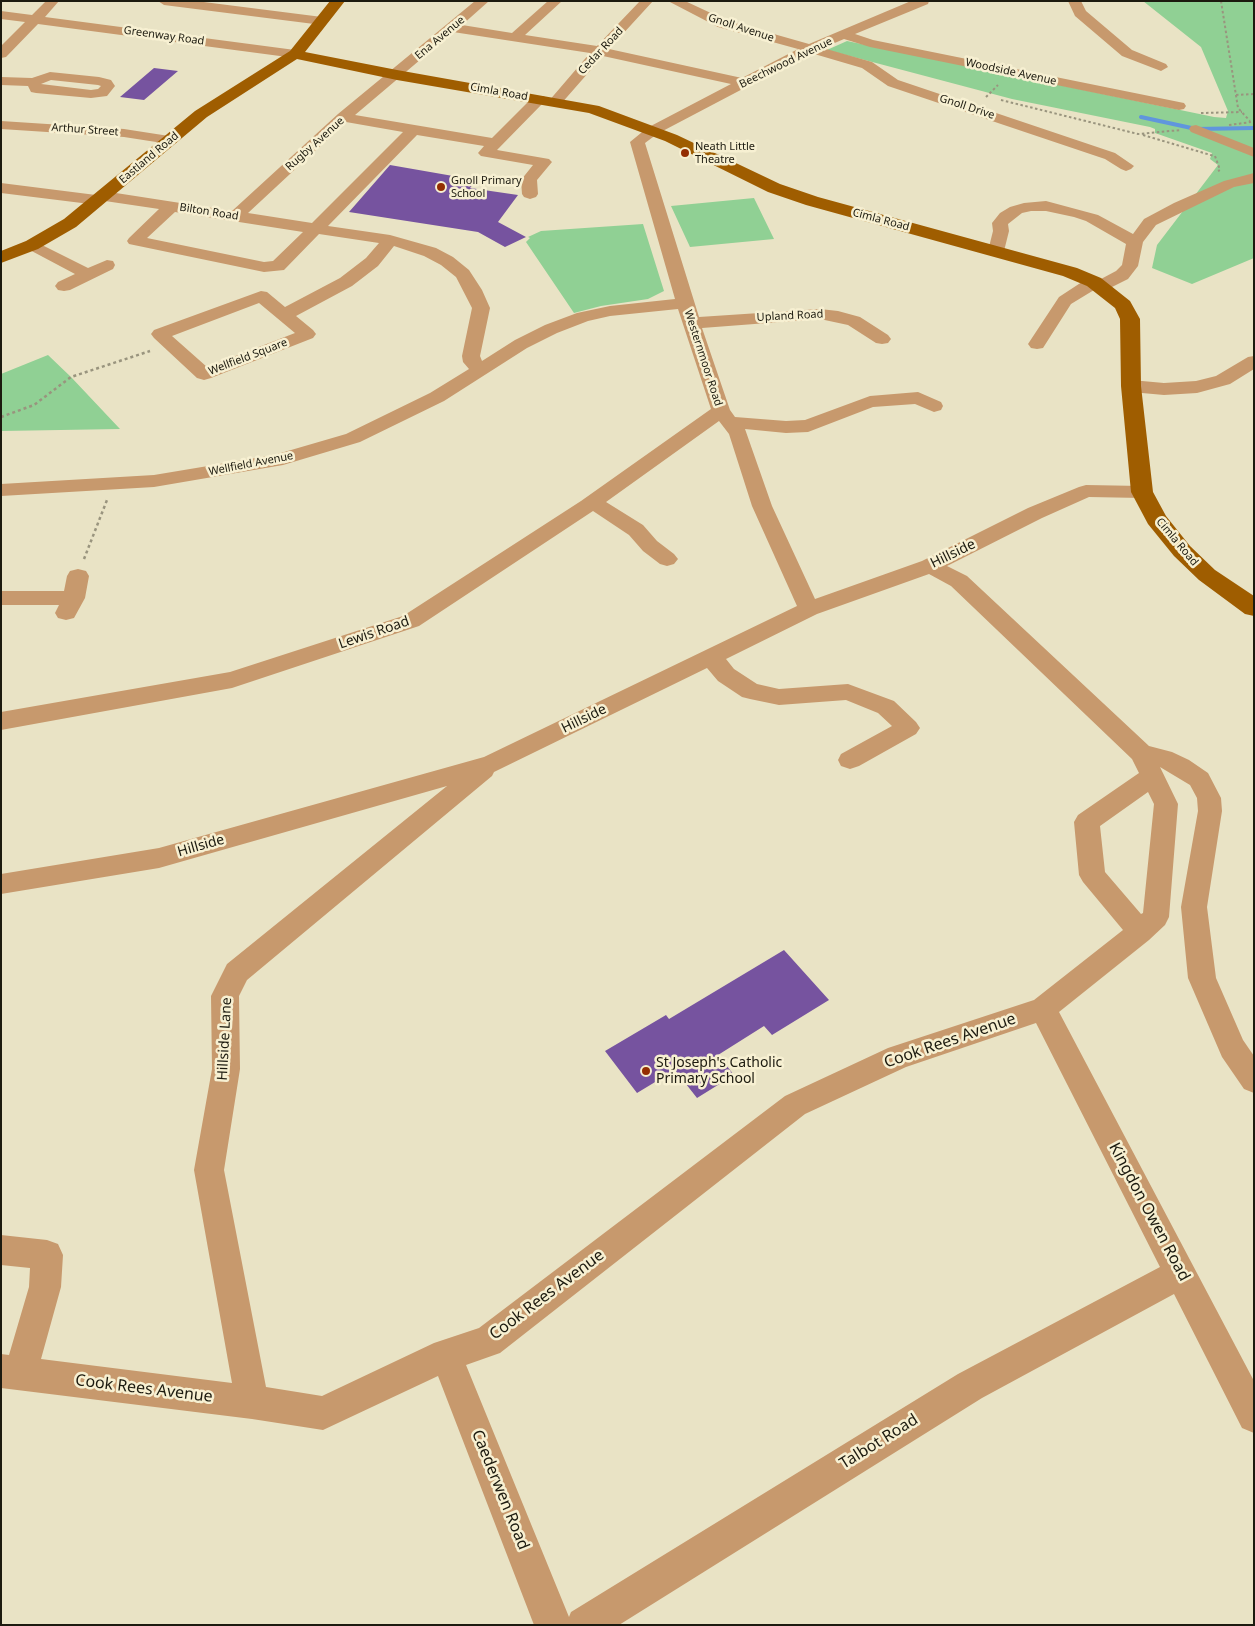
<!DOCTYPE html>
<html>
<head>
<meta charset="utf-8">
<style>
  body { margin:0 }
  #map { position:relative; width:1255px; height:1626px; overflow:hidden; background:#e9e3c5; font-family:"Noto Sans",sans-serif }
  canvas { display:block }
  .frame { position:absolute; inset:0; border:2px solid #1c1a0f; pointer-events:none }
</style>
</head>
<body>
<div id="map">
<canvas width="1255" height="1626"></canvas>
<div class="frame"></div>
</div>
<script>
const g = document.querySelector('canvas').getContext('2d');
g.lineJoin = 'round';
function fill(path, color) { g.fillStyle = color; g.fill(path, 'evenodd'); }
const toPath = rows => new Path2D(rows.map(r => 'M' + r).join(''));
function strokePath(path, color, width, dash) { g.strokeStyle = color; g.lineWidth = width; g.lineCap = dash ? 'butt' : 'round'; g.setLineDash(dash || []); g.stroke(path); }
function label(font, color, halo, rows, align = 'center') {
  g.font = font + ' "Noto Sans",sans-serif'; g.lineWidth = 5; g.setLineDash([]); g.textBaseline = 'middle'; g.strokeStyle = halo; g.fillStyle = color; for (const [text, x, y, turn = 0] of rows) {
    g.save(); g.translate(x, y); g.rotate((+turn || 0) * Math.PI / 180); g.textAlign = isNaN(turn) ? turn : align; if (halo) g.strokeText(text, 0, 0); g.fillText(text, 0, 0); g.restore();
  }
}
const green = toPath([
  [1143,1,1254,1,1254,258,1192,284,1152,268,1157,245,1218,165,1210,159,1212,153,1155,133,1155,129,1150,127,1012,99,827,50,847,41,1214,117,1226,118,1228,111,1201,47],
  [754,198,774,239,690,247,671,206],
  [643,224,664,291,648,299,601,306,574,313,526,242,530,238,528,237,541,231],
  [48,355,71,377,120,429,1,431,1,374]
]);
const stream = toPath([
  [1141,117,1196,129,1254,128]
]);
const building = toPath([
  [154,68,178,71,144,100,120,97],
  [390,165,476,180,470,188,518,195,498,222,526,237,505,247,478,232,349,212],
  [784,950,829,1000,772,1035,764,1026,718,1055,734,1075,697,1098,675,1070,637,1093,605,1051,666,1015,669,1019]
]);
const pathFar1 = toPath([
  [1221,1,1238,108,1250,121],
  [1236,95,1254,94],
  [986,97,998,85],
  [1001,100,1138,134,1181,130],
  [1201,113,1242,112],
  [1229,125,1251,122],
  [1143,135,1214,156],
  [1215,156,1220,170,1218,171]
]);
const path = toPath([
  [1,417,34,405,71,377,150,351],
  [84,559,107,500]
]);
const minor = toPath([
  [46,1,59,1,45,17,295,50,302,54,295,58,38,24,6,57,1,58,1,46,25,22,1,19,1,11,32,15,46,1],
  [158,1,196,1,322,17,329,21,322,25,164,5,158,1],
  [475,1,489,1,462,25,512,33,548,1,562,1,525,35,597,46,640,1,653,1,609,49,742,78,798,49,718,27,668,1,685,1,728,21,809,44,911,1,929,1,928,4,855,34,873,40,1179,102,1184,103,1186,106,1184,109,1179,110,870,47,844,39,823,48,872,62,898,80,1115,153,1134,166,1131,169,1126,171,1121,169,1105,159,888,86,862,68,811,53,657,134,645,143,699,317,820,309,838,311,860,317,888,335,891,339,888,343,882,344,876,343,848,325,820,319,702,328,730,410,735,417,786,421,805,420,870,396,918,392,941,402,943,406,941,410,934,412,915,404,873,407,808,432,786,433,745,429,772,506,815,599,922,561,1028,508,1079,487,1086,485,1142,486,1149,488,1152,492,1149,496,1142,498,1089,497,1042,518,947,566,967,576,1149,746,1172,752,1189,760,1208,773,1221,798,1222,811,1207,907,1216,978,1243,1040,1254,1056,1254,1093,1244,1089,1222,1057,1188,978,1181,907,1198,811,1197,798,1190,785,1160,767,1178,804,1169,917,1165,925,1149,940,1059,1012,1254,1381,1254,1433,1242,1428,1174,1294,982,1398,619,1625,534,1625,438,1376,323,1430,252,1419,1,1388,1,1354,9,1355,29,1287,30,1268,1,1265,1,1235,47,1240,58,1244,63,1255,61,1287,41,1359,232,1383,194,1170,212,1069,211,996,227,964,447,786,159,868,1,894,1,874,159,848,484,757,797,606,752,506,729,434,719,421,606,502,643,525,657,541,674,554,678,559,674,564,667,566,660,564,643,551,629,535,593,511,419,626,232,688,1,730,1,712,230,672,403,616,581,501,711,409,678,309,610,316,588,321,557,333,527,348,444,401,360,442,283,465,154,487,1,496,1,484,154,475,274,455,346,434,430,393,469,369,463,362,462,356,472,308,456,277,441,265,424,256,394,246,378,266,352,286,296,316,313,330,316,334,313,338,211,378,204,380,197,378,154,338,151,334,154,330,261,291,267,292,285,307,340,278,366,258,379,243,319,234,284,270,264,272,129,244,127,241,129,238,159,209,105,201,98,205,1,193,1,183,96,195,103,191,232,211,338,114,475,1],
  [453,32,590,53,548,102,550,105,555,106,560,105,603,56,731,84,647,128,630,142,675,299,610,306,577,313,545,325,515,340,482,361,480,356,490,308,482,290,469,270,453,257,436,248,390,235,328,226,417,135,484,146,478,153,481,156,533,165,521,180,522,194,524,197,530,199,536,197,538,194,537,180,552,162,549,159,497,150,544,102,546,99,544,96,534,96,492,138,355,115,453,32],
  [346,122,403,132,312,223,248,213,346,122],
  [175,212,303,232,273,261,264,262,147,238,175,212],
  [259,303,295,333,207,367,172,336,259,303],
  [929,574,951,586,1132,759,1139,773,1078,815,1074,822,1079,875,1083,882,1123,930,1034,1000,888,1048,785,1096,479,1328,434,1343,322,1396,266,1387,224,1170,240,1069,239,996,247,980,492,776,494,772,707,668,718,681,742,697,750,699,779,705,846,700,878,713,892,726,841,754,838,760,841,766,850,769,859,766,916,734,920,728,916,722,894,701,848,684,779,689,757,684,734,669,726,659,817,614,929,574],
  [1148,792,1154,804,1143,913,1141,914,1105,872,1100,826,1148,792],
  [1036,1023,1160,1267,958,1374,571,1612,569,1617,466,1365,500,1353,805,1114,906,1067,1036,1023],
  [1068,1,1081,1,1086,11,1132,50,1166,64,1168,67,1161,71,1122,56,1075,16,1068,1],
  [50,72,99,77,111,80,115,86,107,96,91,98,36,93,31,92,28,86,1,85,1,77,32,78,50,72],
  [51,80,98,85,101,86,98,89,91,90,41,84,51,80],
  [1,121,124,129,169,136,174,137,176,140,174,143,169,144,124,137,1,129,1,121],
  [1196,125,1254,148,1254,157,1191,132,1189,129,1191,126,1196,125],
  [1254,173,1254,183,1234,187,1156,225,1143,242,1138,266,1128,279,1106,290,1100,291,1094,290,1071,304,1043,348,1037,349,1031,348,1028,344,1059,297,1088,278,1094,277,1101,279,1116,271,1122,265,1126,244,1086,221,1074,217,1046,211,1031,211,1022,213,1008,224,1009,231,1004,251,1002,255,996,256,990,255,988,251,993,231,992,223,1000,213,1010,207,1024,203,1046,201,1098,215,1133,234,1144,219,1174,203,1224,181,1254,173],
  [32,240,88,268,107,260,113,261,115,265,113,269,70,290,64,291,58,290,55,286,58,282,75,274,26,248,24,245,26,242,32,240],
  [1254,356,1254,369,1230,384,1197,393,1164,395,1131,392,1124,390,1122,386,1124,382,1131,380,1164,383,1196,381,1216,376,1248,357,1254,356],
  [78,569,86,571,89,576,85,598,74,618,66,620,58,618,55,613,59,605,1,605,1,591,64,591,67,576,70,571,78,569]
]);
const major = toPath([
  [330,1,345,1,305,52,397,70,599,106,677,135,780,184,818,197,1077,268,1101,278,1130,301,1140,319,1141,386,1153,492,1166,516,1190,546,1215,570,1254,596,1254,616,1245,614,1199,580,1174,556,1148,524,1131,492,1121,386,1120,319,1115,308,1087,286,1063,276,806,205,768,192,665,141,589,113,397,80,297,59,207,117,76,227,38,249,1,263,1,251,26,241,64,219,195,111,290,51,330,1]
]);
const markers = [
  [685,153,5,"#942e02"],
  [441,187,5,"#942e02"],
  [646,1071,5,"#942e02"]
];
const farStreetnames = [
  ["Gnoll Avenue",741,28,18],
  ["Greenway Road",164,36,8],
  ["Ena Avenue",440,38,-40],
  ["Cedar Road",601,51,-47],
  ["Beechwood Avenue",786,63,-26],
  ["Woodside Avenue",1011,72,12],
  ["Cimla Road",499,92,10],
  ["Gnoll Drive",967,107,18],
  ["Arthur Street",85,130,4],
  ["Rugby Avenue",315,144,-42],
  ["Eastland Road",149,158,-40],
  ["Bilton Road",209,212,9],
  ["Cimla Road",881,220,15],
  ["Upland Road",790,316,-3],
  ["Wellfield Square",248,357,-21],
  ["Westernmoor Road",703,358,72],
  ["Wellfield Avenue",251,464,-11],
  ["Cimla Road",1177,542,50]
];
const farPoinames = [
  ["Neath Little",695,147],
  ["Theatre",695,160],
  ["Gnoll Primary",451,181],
  ["School",451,194]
];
const streetNames = [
  ["Hillside",953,554,-26],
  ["Lewis Road",374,633,-19],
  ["Hillside",584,719,-26],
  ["Hillside",201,846,-16],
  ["Hillside Lane",225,1039,-87]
];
const poiNames = [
  ["St Joseph's Catholic",656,1063],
  ["Primary School",656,1079]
];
const nearStreetnames = [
  ["Cook Rees Avenue",950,1041,-19],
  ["Kingdon Owen Road",1149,1212,62],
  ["Cook Rees Avenue",547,1295,-37],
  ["Cook Rees Avenue",144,1389,7],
  ["Talbot Road",879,1442,-32],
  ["Caederwen Road",500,1490,68]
];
fill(green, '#90d094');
strokePath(stream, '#6096dd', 4);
fill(building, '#76539f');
strokePath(pathFar1, '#99947e', 2, [2.5, 2.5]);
strokePath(path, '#99947e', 2.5, [3, 3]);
fill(minor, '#c7996d');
fill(major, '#9f5d00');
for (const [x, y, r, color] of markers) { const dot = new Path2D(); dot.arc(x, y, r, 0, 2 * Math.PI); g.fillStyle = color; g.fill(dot); strokePath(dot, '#f7f0d2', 2); }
label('11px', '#1c1a0f', '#f7f0d2', farStreetnames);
label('11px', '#1c1a0f', '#f7f0d2', farPoinames, 'left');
label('14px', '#1c1a0f', '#f7f0d2', streetNames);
label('14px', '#1c1a0f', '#f7f0d2', poiNames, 'left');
label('16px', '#1c1a0f', '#f7f0d2', nearStreetnames);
</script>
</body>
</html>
